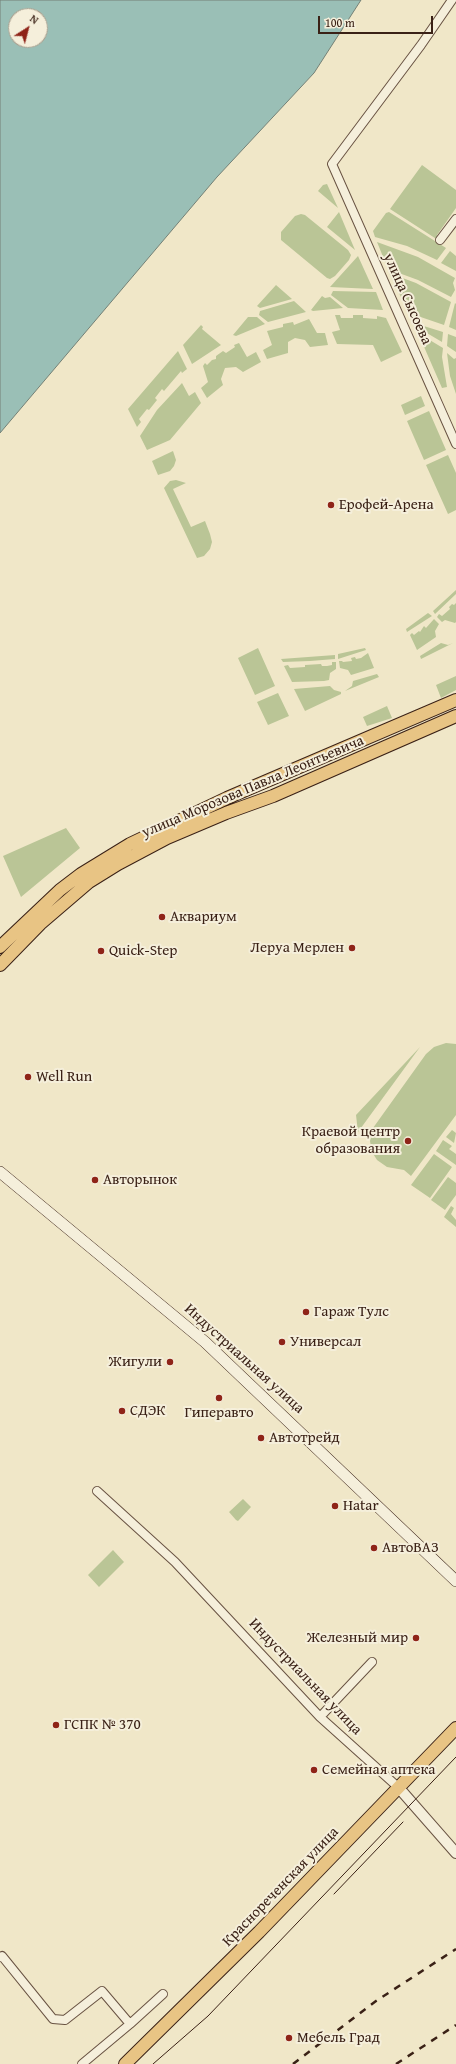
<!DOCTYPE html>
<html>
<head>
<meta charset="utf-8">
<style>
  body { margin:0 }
  #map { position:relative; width:456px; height:2064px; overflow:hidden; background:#f0e7c8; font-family:"Gentium Book Plus",serif }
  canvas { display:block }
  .north { position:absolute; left:8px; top:8px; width:40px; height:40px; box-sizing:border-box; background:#f5efdb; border:1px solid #aa9d8c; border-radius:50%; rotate:36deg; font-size:11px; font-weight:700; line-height:16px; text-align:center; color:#3a2116 }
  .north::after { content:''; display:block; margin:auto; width:14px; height:18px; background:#8f2418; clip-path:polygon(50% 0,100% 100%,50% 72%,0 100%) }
  .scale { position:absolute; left:318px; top:16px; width:115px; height:18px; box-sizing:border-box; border:2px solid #3a2116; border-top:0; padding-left:5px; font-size:12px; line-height:14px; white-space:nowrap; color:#3a2116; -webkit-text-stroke:3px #f5efdb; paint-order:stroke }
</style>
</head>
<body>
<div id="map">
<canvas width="456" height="2064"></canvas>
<div class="north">N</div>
<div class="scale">100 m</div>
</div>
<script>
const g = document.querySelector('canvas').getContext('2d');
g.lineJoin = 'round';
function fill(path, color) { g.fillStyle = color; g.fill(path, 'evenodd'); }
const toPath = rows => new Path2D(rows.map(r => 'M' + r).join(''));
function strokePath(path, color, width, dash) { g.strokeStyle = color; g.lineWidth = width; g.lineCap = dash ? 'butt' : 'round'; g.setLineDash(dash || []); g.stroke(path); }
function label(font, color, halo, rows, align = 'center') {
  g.font = font + ' "Gentium Book Plus",serif'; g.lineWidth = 4; g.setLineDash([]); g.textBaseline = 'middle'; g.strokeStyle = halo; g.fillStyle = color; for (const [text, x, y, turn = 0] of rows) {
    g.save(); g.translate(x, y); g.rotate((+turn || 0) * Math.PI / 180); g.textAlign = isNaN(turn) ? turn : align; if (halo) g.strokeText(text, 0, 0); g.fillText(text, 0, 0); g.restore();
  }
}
const green = toPath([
  [422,165,456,190,456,208,437,235,438,240,390,209],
  [327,184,338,208,318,191,323,185],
  [339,212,355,250,327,227],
  [389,212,446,248,437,260,407,246,375,237,373,231,386,213],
  [301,214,305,215,348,250,351,255,349,260,335,276,330,279,327,278,281,240,281,232,295,216],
  [377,242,418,257,455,278,453,283,455,290,451,297,418,280,388,269],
  [450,251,456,256,456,271,441,263],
  [358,256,373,289,330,287],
  [389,273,416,283,451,302,444,325,409,313],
  [276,285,292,299,260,308,257,306],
  [333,291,376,292,383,310,348,308,331,295],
  [322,296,325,298,330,297,343,308,313,311,311,310],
  [294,301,306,312,268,322,259,315,260,311],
  [455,303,456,304,456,330,449,327],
  [335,315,340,315,341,318,353,318,353,315,363,315,363,318,377,319,377,316,386,318,402,352,381,362,373,345,337,344,332,332,340,330],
  [248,317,257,317,265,324,236,336,233,335],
  [309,319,317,333,325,333,328,345,310,347,305,340,295,338,288,342,288,353,267,359,263,350,272,345,267,331,283,327,283,324,293,322,294,325],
  [414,323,443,332,442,342,415,326],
  [201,325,203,327,202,329,221,345,192,364,183,345],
  [418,333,443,348,442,357,447,387,442,388],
  [448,334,456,337,456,352,447,346],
  [239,343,247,357,256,352,261,362,243,372,236,367,225,368,221,379,223,385,207,398,201,388,208,382,203,366,205,363,207,365,212,360,216,359,216,356,223,351,226,353,235,347,234,345],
  [178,351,187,369,182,373,181,371,164,391,162,389,155,398,157,400,149,410,147,409,139,419,141,422,137,427,128,409],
  [447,353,454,359,456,358,456,394,450,376],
  [182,383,189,396,195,392,201,403,170,440,147,450,140,436,157,410],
  [421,396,425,406,405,415,401,405],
  [429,411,446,450,424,460,407,421],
  [173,451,176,460,174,466,170,471,158,475,152,461],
  [448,455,456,473,456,510,448,514,426,465],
  [176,480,186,483,173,489,191,527,205,521,210,534,212,542,210,549,204,556,197,558,164,488,170,481],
  [456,590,456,594,435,614,433,611],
  [456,603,456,622,455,623,445,620,442,622,437,617,439,614,442,616,450,609,449,607,452,604,454,605],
  [428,613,432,616,407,632,406,629],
  [434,619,439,624,435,631,436,637,417,650,410,635,412,633,414,635,419,631,420,632,424,626,426,628],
  [441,643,448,645,453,643,421,659,420,656],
  [258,648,275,686,255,695,238,658],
  [365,648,366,650,338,659,338,654],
  [368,653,374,668,351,675,348,670,340,668,339,661,342,661,343,662,352,661,351,658,355,657,356,659,361,658],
  [335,655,335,659,310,661,283,662,281,659],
  [332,662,336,662,336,669,330,673,329,680,324,681,292,682,284,666,288,665,290,668,305,667,305,665,321,664,322,666,327,666,332,665],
  [377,674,379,677,345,691,352,686,353,681],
  [456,676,456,690,441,698,436,685],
  [330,686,334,690,341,692,341,694,305,711,294,689],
  [278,693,289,716,268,725,257,702],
  [387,706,392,718,367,726,363,717],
  [66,828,80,848,21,897,3,856],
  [446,1043,456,1044,456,1115,411,1176,404,1170,387,1167,377,1160,372,1152,370,1141,373,1128,426,1054,434,1047],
  [420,1047,358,1132,356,1115],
  [452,1130,456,1133,454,1143,446,1137],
  [443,1140,452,1146,449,1149,456,1154,456,1165,436,1151],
  [434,1154,452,1167,430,1198,411,1185],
  [448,1177,456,1183,456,1195,445,1210,431,1200],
  [451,1206,454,1208,451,1214,456,1220,456,1227,444,1217],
  [243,1499,251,1507,238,1521,236,1520,229,1512],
  [113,1550,124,1562,99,1587,88,1575]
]);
const water = toPath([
  [0,0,361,0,314,73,217,177,0,433,0,0],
  [16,16,40,16,40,40,16,40,16,16]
]);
const minor = toPath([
  [452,0,421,45,332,164,456,444],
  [440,240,456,219],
  [97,1491,175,1562,320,1717,399,1788],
  [320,1717,372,1662],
  [0,1957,2,1956,53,2019,65,2020,102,1991,130,2024],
  [82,2064,130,2024,163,1994]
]);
const tertiary = toPath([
  [399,1788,456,1853]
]);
const secondary = toPath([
  [0,1172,205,1342,456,1581]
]);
const primary = toPath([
  [0,947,60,890,81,874,130,844,227,798,456,700],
  [0,965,40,924,89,882,118,864,167,838,226,813,273,796,456,716],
  [125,2064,259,1932,456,1728]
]);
const tram = toPath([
  [334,1894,403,1822],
  [153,2064,208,2016,456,1757]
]);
const rail = toPath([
  [293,2064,376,2001,456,1949],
  [396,2064,456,2025]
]);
const markers = [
  [331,505,4,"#8f2418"],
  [162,917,4,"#8f2418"],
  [352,948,4,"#8f2418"],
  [101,951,4,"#8f2418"],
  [28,1077,4,"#8f2418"],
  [408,1141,4,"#8f2418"],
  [95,1180,4,"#8f2418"],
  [306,1312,4,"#8f2418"],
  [282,1342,4,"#8f2418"],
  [170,1362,4,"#8f2418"],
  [219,1398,4,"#8f2418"],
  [122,1411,4,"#8f2418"],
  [261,1438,4,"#8f2418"],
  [335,1506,4,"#8f2418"],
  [374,1548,4,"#8f2418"],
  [416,1638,4,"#8f2418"],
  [56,1725,4,"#8f2418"],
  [314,1770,4,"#8f2418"],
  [289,2038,4,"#8f2418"]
];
const streetNames = [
  ["улица Сысоева",407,299,66],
  ["улица Морозова Павла Леонтьевича",253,787,-23],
  ["Индустриальная улица",244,1359,42],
  ["Индустриальная улица",305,1677,46],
  ["Краснореченская улица",281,1887,-46]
];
const poiNames = [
  ["Ерофей-Арена",339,505],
  ["Аквариум",170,917],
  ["Леруа Мерлен",344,948,"right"],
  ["Quick-Step",109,951],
  ["Well Run",36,1077],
  ["Краевой центр",400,1132,"right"],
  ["образования",400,1149,"right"],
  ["Авторынок",103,1180],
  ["Гараж Тулс",314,1312],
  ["Универсал",290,1342],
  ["Жигули",162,1362,"right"],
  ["СДЭК",130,1411],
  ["Гиперавто",219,1413,"center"],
  ["Автотрейд",269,1438],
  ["Hatar",343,1506],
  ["АвтоВАЗ",382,1548],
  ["Железный мир",408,1638,"right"],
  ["ГСПК № 370",64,1725],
  ["Семейная аптека",322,1770],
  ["Мебель Град",297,2038]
];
fill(green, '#bac596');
fill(water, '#9abfb6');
strokePath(water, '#748076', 1);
strokePath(minor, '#685242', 10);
strokePath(tertiary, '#685242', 12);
strokePath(secondary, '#3a2116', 12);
strokePath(primary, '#3a2116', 14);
strokePath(minor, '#f5efdb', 8);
strokePath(tertiary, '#f5efdb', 10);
strokePath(secondary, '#f5efdb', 11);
strokePath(primary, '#e8c484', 12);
strokePath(tram, '#3a2116', 1);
strokePath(rail, '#3a2116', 2.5, [7, 7]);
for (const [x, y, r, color] of markers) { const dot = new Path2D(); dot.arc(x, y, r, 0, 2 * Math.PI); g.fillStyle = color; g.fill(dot); strokePath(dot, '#f5efdb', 1.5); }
label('15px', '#3a2116', '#f5efdb', streetNames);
label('15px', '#3a2116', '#f5efdb', poiNames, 'left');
</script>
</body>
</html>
